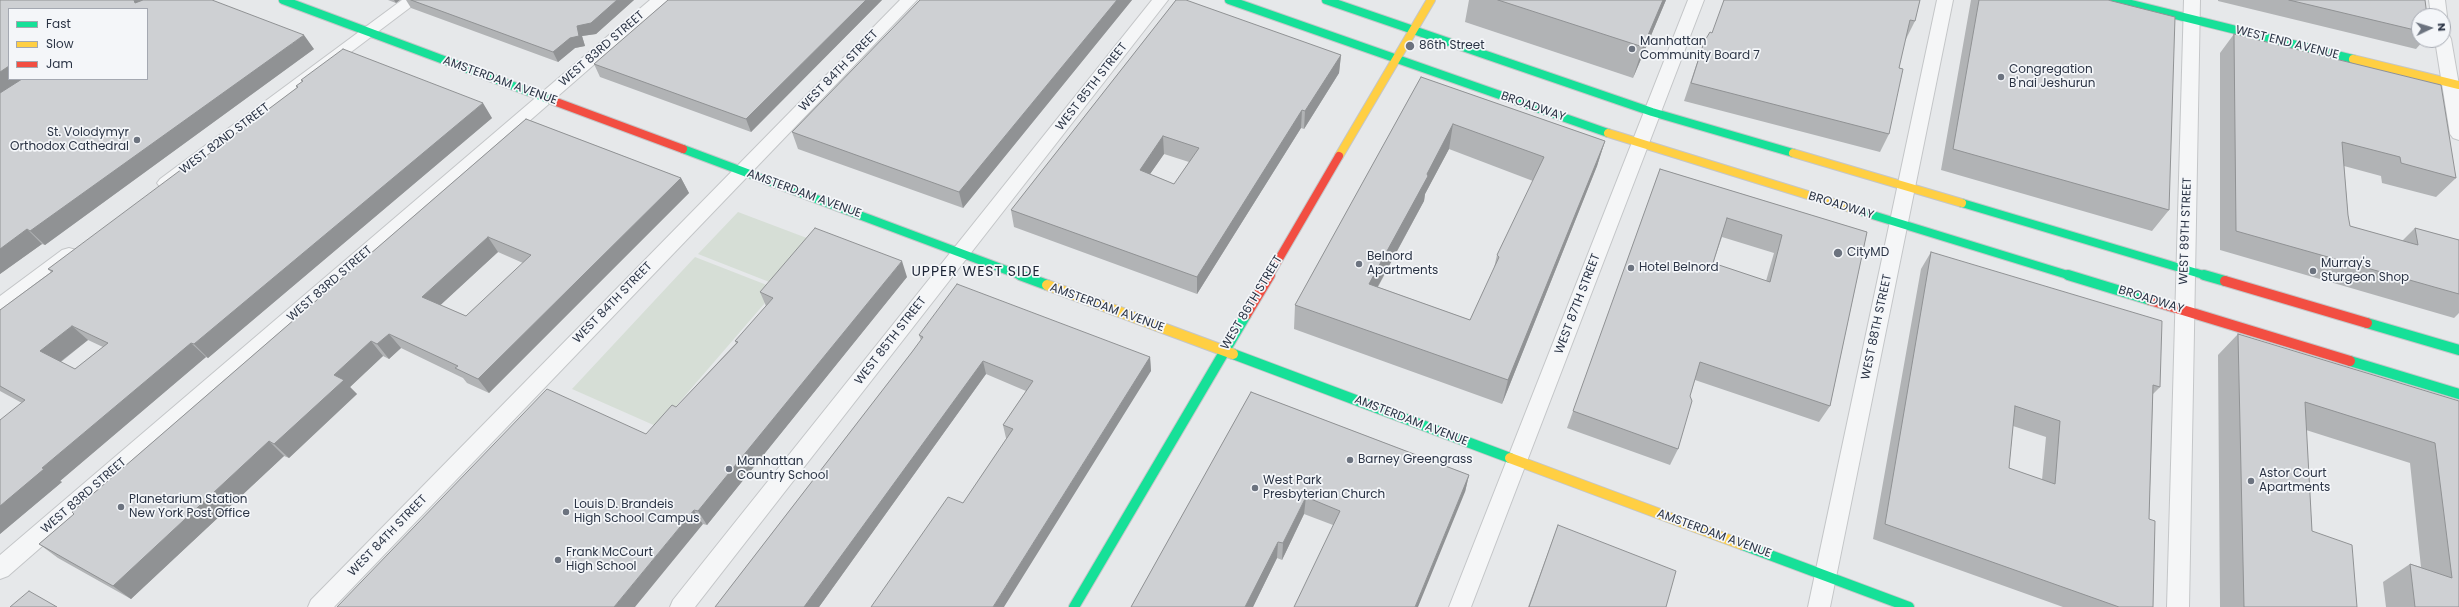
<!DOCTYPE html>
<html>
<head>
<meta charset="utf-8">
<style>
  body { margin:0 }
  #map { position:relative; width:2459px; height:607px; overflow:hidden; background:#e6e8ea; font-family:Poppins,sans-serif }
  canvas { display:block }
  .legend { position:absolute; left:8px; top:8px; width:140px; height:72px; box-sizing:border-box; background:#f4f6f9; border:1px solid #a4a8b1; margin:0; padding:5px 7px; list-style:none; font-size:12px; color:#2b3445 }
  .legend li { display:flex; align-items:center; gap:8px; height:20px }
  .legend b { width:20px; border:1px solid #a4a8b1 }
  .north { position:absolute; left:2411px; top:8px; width:40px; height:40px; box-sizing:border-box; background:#f4f6f9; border:1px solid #a4a8b1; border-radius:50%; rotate:86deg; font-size:11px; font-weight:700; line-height:16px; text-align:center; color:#2b3445 }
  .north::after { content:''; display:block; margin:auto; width:14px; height:18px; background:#6c737f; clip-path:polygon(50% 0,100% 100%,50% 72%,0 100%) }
</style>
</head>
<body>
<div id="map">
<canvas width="2459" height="607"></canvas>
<ul class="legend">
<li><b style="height:5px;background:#16e098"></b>Fast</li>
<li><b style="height:5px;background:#ffcf43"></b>Slow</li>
<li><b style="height:5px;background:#f24e42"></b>Jam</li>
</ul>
<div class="north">N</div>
</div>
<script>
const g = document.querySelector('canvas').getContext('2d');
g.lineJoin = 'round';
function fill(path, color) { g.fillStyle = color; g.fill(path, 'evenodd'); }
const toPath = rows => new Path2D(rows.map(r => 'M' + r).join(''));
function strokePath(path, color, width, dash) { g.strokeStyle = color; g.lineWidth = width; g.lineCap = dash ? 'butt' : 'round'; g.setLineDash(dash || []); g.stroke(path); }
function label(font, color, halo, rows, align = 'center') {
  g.font = font + ' Poppins,sans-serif'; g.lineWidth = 3.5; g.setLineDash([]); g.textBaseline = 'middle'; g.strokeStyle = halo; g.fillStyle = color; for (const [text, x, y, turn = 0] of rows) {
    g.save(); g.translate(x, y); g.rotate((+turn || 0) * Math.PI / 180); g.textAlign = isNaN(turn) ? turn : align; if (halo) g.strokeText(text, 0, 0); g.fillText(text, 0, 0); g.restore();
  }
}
const green = toPath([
  [738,212,820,243,782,287,698,254],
  [695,257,777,289,658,427,572,389]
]);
const street = toPath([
  [402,0,420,0,172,187,166,189,160,187,157,183,160,179,402,0],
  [650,0,668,0,8,576,0,579,0,555,650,0],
  [900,0,917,0,334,607,308,607,311,600,900,0],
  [1152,0,1168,0,695,607,670,607,673,600,1152,0],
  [1688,0,1704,0,1471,607,1449,607,1688,0],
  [1937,0,1953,0,1830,607,1808,607,1937,0],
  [2184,0,2200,0,2189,607,2167,607,2184,0],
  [2429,0,2445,0,2447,16,2445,20,2443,16,2431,16,2429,0],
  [2443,34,2449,35,2451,39,2459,85,2459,140,2453,138,2450,134,2435,40,2443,40,2443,34],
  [69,248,76,250,78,255,76,260,7,311,0,313,0,296,62,250,69,248]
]);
const fastFar1 = toPath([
  [283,0,551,100],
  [1229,0,1608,133],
  [1326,0,1652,112,1793,153],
  [2115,0,2353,59],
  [683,149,1022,276],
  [1962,203,2207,276],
  [1853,209,2071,276]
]);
const fast = toPath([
  [1020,275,1047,285],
  [2068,275,2150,300],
  [2204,275,2225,281],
  [2367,323,2459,350],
  [1233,354,1510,458],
  [2350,361,2459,394],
  [1743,545,1909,607],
  [1074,607,1246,315]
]);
const slowFar1 = toPath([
  [2353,59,2459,85],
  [1608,133,1853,209],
  [1793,153,1962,203],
  [1339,156,1431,0]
]);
const slow = toPath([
  [1047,285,1233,354],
  [1510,458,1743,545]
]);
const jamFar1 = toPath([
  [551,100,683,149],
  [1269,276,1339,156]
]);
const jam = toPath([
  [2225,281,2367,323],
  [2150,300,2350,361],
  [1246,315,1270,275]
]);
const wall = toPath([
  [0,0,314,49,45,245,42,244,0,274],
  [9,9,147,79,9,79],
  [388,0,400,0,396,3],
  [406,0,634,0,596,34,582,36,585,46,575,48,558,62,411,8],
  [668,0,882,0,751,132,600,77,594,64],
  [920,0,1132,0,963,208,798,149,792,132],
  [1176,0,1341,55,1339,73,1304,129,1301,128,1197,294,1014,227,1011,210],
  [1164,154,1189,162,1174,184,1150,174],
  [1469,0,1666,0,1633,78,1465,22],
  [1920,0,1915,21,1906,39,1905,39,1899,68,1889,134,1880,152,1684,101,1704,42,1712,33],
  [1971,0,2108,0,2169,210,2152,231,1941,170],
  [2218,0,2425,0,2419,16,2419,40,2424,40,2416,49,2218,1],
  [2234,34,2456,178,2436,197,2382,183,2381,176,2344,166,2348,215,2350,226,2402,241,2415,228,2459,240,2459,313,2454,318,2220,250,2220,53],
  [1421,77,1605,141,1597,166,1502,404,1294,329,1295,305],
  [1449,149,1533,181,1497,255,1494,268,1470,320,1378,287,1424,201,1425,194],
  [301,80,492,118,208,358,206,357,60,481,62,482,0,534,22,403,0,391,0,310,51,272,48,269,190,168,297,88,296,86,302,82],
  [88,340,103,347,75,369,61,362],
  [526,119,681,178,689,193,489,393,467,383,463,378,401,348,389,359,383,356,350,387,357,394,289,458,284,456,131,599,58,558,39,544,74,514,72,512],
  [498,252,523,263,466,316,440,305],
  [1660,169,1867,232,1830,406,1819,422,1695,380,1690,396,1678,449,1670,465,1567,428],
  [1722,237,1774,253,1766,281,1713,263],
  [1931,252,2160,387,2153,394,2149,519,2153,607,2063,607,1873,539,1921,269],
  [2013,426,2046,437,2042,480,2009,468],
  [907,277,707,525,703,524,646,434,676,407,736,343,735,341,766,306,760,292],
  [2238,334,2459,401,2459,607,2386,607,2383,582,2410,564,2421,567,2410,463,2306,430,2312,531,2357,607,2220,607,2218,355],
  [919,335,1150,357,1151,371,963,503,1007,438,1006,438,1003,425,1026,391,986,374,819,607,715,607,912,352,921,340],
  [1251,392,1469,475,1465,492,1333,525,1304,514,1282,560,1277,558,1253,607,1131,607],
  [1558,525,1666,607,1528,607]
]);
const shadedWall = toPath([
  [130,0,148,0,144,9],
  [394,0,400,0,396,3],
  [617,0,634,0,596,34,582,36,585,46,575,48,558,62,553,52,577,26],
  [866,0,882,0,751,132,746,119],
  [1117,0,1132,0,963,208,959,192],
  [1663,0,1666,0,1633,78,1643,47],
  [304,35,314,49,45,245,30,231],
  [1341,55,1339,73,1304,129,1305,111],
  [9,66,9,79,24,79,0,95,0,72],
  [483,103,492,118,208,358,194,344],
  [1302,110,1301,128,1197,294,1197,277],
  [1453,124,1449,149,1425,194,1424,201,1366,308,1369,284],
  [1163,136,1164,154,1141,187,1140,170],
  [1605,141,1597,166,1502,404,1508,380],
  [681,178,689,193,489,393,478,379],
  [27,229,42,244,0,274,0,249],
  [488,237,498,252,433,312,422,297],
  [902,261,907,277,707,525,698,511],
  [72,326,88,340,56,365,40,351],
  [389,334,401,348,389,359,377,344],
  [371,341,383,356,350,387,357,394,289,458,274,444,334,375],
  [191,343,206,357,60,481,62,482,0,534,0,506,42,468],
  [1150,357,1151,371,1004,607,993,607],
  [983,361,986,374,819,607,804,607],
  [269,441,284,456,131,599,113,586],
  [1469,475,1465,492,1418,607,1415,607],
  [1306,497,1304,514,1282,560,1283,543],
  [694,510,703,524,635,607,614,607],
  [1278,542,1277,558,1253,607,1245,607]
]);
const building = toPath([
  [0,0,134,0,135,3,143,0,212,0,304,35,30,231,27,229,0,249,0,93,22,79,147,79,147,9,9,9,9,66,0,72,0,0],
  [411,0,617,0,591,23,577,26,579,36,570,38,553,52,411,0],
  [668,0,866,0,746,119,594,64,668,0],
  [920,0,1117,0,959,192,792,132,920,0],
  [1176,0,1186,0,1341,55,1305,111,1302,110,1197,277,1011,210,1176,0],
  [1163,136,1199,148,1174,184,1140,170,1163,136],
  [1498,0,1663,0,1643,47,1498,0],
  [1724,0,1920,0,1915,21,1910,20,1899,68,1903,69,1889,134,1691,83,1704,42,1710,32,1712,33,1724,0],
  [1979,0,2108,0,2175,17,2169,210,1953,149,1979,0],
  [2289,0,2425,0,2427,16,2419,16,2419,31,2289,0],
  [2234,34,2441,85,2456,178,2401,163,2400,157,2342,142,2348,215,2350,226,2418,245,2415,228,2459,240,2459,294,2236,231,2234,34],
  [343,49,483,103,194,344,191,343,42,468,44,469,0,506,0,420,25,400,0,386,0,310,53,271,48,269,186,166,190,168,298,87,296,86,303,81,301,80,343,49],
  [72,326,108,343,75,369,40,351,72,326],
  [1421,77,1605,141,1508,380,1295,305,1421,77],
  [1453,124,1544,157,1497,255,1499,257,1470,320,1369,284,1428,176,1427,174,1453,124],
  [526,119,681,178,478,379,455,368,458,366,389,334,377,344,371,341,334,375,344,380,274,444,269,441,113,586,39,544,74,514,72,512,526,119],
  [488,237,531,255,466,316,422,297,488,237],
  [1660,169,1867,232,1830,406,1700,362,1690,396,1692,401,1678,449,1573,411,1660,169],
  [1727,218,1782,235,1770,282,1713,263,1727,218],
  [815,228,902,261,698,511,694,510,614,607,337,607,547,389,646,434,672,405,676,407,738,342,735,341,773,298,760,292,815,228],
  [1931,252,2162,321,2160,387,2153,385,2149,519,2155,521,2153,607,2119,607,1885,524,1931,252],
  [2015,406,2060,421,2055,484,2009,468,2015,406],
  [957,284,1150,357,993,607,871,607,948,497,963,503,1013,429,1003,425,1033,381,983,361,804,607,715,607,912,352,923,337,919,335,957,284],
  [2238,334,2459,401,2459,607,2415,607,2410,564,2452,578,2435,443,2305,402,2312,531,2352,545,2357,607,2244,607,2238,334],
  [1251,392,1469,475,1415,607,1294,607,1340,511,1306,497,1283,543,1278,542,1245,607,1131,607,1251,392],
  [1558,525,1676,571,1666,607,1529,607,1558,525],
  [29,591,57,607,10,607,29,591]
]);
const markers = [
  [1410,46,5,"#6c737f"],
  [1632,49,4,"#6c737f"],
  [2001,77,4,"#6c737f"],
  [137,140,4,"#6c737f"],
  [1838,253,5,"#6c737f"],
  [1359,264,4,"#6c737f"],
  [1631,268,4,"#6c737f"],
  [2313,271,4,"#6c737f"],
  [1350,460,4,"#6c737f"],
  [729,469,4,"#6c737f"],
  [2251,481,4,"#6c737f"],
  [1255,488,4,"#6c737f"],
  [121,507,4,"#6c737f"],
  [566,512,4,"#6c737f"],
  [558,560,4,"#6c737f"]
];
const poiNames = [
  ["Manhattan",1640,42],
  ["Community Board 7",1640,56],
  ["86th Street",1419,46],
  ["Congregation",2009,70],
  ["B'nai Jeshurun",2009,84],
  ["St. Volodymyr",129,133,"right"],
  ["Orthodox Cathedral",129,147,"right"],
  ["CityMD",1847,253],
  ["Belnord",1367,257],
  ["Apartments",1367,271],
  ["Murray's",2321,264],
  ["Sturgeon Shop",2321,278],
  ["Hotel Belnord",1639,268],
  ["Barney Greengrass",1358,460],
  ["Manhattan",737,462],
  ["Country School",737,476],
  ["Astor Court",2259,474],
  ["Apartments",2259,488],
  ["West Park",1263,481],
  ["Presbyterian Church",1263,495],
  ["Planetarium Station",129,500],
  ["New York Post Office",129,514],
  ["Louis D. Brandeis",574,505],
  ["High School Campus",574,519],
  ["Frank McCourt",566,553],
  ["High School",566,567]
];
const streetNames = [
  ["WEST END AVENUE",2287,43,14],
  ["WEST 83RD STREET",602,49,-41],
  ["WEST 84TH STREET",839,71,-46],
  ["AMSTERDAM AVENUE",500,81,20],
  ["WEST 85TH STREET",1092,87,-52],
  ["BROADWAY",1533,107,19],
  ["WEST 82ND STREET",225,139,-37],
  ["AMSTERDAM AVENUE",804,194,20],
  ["BROADWAY",1841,206,17],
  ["WEST 89TH STREET",2186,231,-88],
  ["WEST 83RD STREET",330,284,-41],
  ["BROADWAY",2151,300,17],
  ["WEST 84TH STREET",613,303,-46],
  ["WEST 86TH STREET",1252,303,-59],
  ["WEST 87TH STREET",1578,304,-69],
  ["AMSTERDAM AVENUE",1107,308,20],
  ["WEST 88TH STREET",1877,327,-78],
  ["WEST 85TH STREET",891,341,-52],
  ["AMSTERDAM AVENUE",1411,421,21],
  ["WEST 83RD STREET",84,496,-41],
  ["AMSTERDAM AVENUE",1714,534,20],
  ["WEST 84TH STREET",388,536,-46]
];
const quarterNames = [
  ["UPPER WEST SIDE",976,272]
];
fill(green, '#d6ded6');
strokePath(street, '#c4c6c8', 2);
strokePath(fastFar1, '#c4c6c8', 10);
strokePath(fast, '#c4c6c8', 12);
strokePath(slowFar1, '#c4c6c8', 10);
strokePath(slow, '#c4c6c8', 12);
strokePath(jamFar1, '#c4c6c8', 10);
strokePath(jam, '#c4c6c8', 12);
fill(street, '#f5f6f7');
strokePath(fastFar1, '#16e098', 8);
strokePath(fast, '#16e098', 10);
strokePath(slowFar1, '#ffcf43', 8);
strokePath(slow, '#ffcf43', 10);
strokePath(jamFar1, '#f24e42', 8);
strokePath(jam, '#f24e42', 10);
fill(wall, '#b1b3b5');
fill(shadedWall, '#909294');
fill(building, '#ced0d3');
strokePath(building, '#909294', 1);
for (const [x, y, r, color] of markers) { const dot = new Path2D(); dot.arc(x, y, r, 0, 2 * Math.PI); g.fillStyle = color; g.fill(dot); strokePath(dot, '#f4f6f9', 1.5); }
label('12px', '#2b3445', '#f4f6f9', poiNames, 'left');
label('12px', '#2b3445', '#f4f6f9', streetNames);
g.letterSpacing = '1px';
label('14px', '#1d2536', '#f4f6f9', quarterNames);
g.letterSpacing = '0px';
</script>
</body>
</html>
